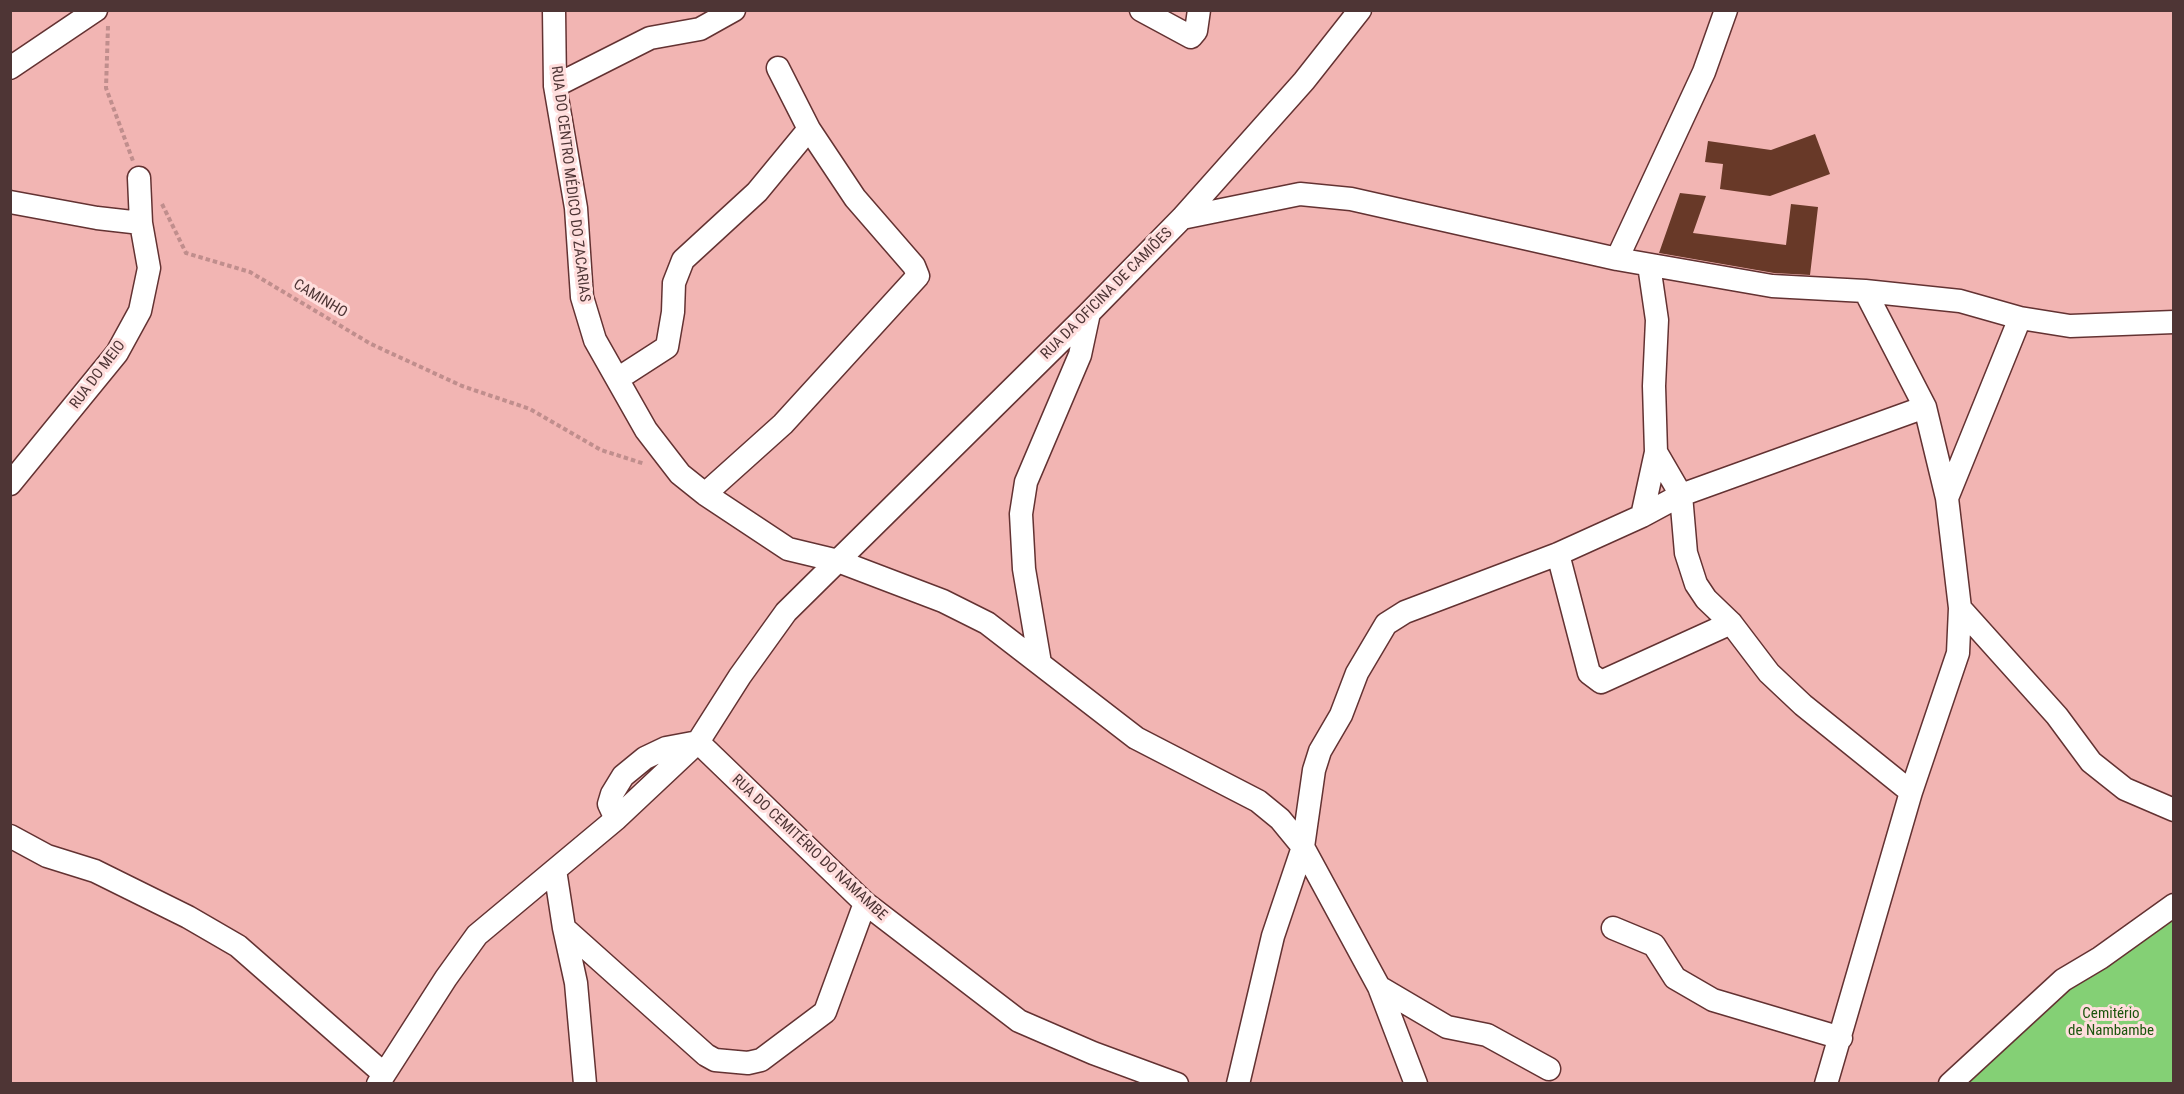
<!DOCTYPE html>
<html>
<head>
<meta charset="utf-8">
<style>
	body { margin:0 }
	#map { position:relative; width:2184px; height:1094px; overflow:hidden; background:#f2b5b3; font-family:"Roboto Condensed",sans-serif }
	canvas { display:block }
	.frame { position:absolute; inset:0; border:12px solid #4e3535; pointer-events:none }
</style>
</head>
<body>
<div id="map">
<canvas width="2184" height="1094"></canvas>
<div class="frame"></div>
</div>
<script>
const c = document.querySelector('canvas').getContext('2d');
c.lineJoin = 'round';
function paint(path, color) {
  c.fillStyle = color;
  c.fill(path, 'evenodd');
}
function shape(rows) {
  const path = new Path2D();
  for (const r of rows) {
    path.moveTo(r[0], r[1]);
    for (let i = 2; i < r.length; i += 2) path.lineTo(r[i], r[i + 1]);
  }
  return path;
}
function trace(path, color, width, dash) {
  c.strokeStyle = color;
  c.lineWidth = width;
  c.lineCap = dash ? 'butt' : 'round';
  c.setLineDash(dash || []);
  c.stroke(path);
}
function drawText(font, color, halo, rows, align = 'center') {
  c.font = font + ' "Roboto Condensed",sans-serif';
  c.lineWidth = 6;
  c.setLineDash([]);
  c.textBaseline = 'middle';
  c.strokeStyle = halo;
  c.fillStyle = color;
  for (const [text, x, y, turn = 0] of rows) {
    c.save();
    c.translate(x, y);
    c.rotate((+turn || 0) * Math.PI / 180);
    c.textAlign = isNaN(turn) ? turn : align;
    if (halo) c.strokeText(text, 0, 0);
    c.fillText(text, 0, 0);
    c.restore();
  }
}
const green = shape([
	[2173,905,2173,1083,1950,1084]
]);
const building = shape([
	[1815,134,1830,174,1770,196,1720,189,1723,164,1705,162,1708,141,1771,150],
	[1680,193,1706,196,1693,233,1786,245,1791,204,1818,207,1810,275,1774,273,1659,253]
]);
const path = shape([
	[108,26,106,88,133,161],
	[162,204,186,253,250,272,371,344,462,386,530,409,601,450,645,464]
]);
const minor = shape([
	[554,10,555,86,576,208,582,297,595,340,646,430,680,474,705,494,788,549,838,561,943,601,987,623,1136,738,1258,801,1280,819,1303,847,1379,987,1416,1084],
	[1141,10,1191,37,1196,31,1199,10],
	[10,68,96,10],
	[555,86,650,38,700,29,734,10],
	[10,202,97,218,141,223],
	[1182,218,1300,194,1351,199,1617,259,1772,286,1865,291,1960,301,2020,318,2070,326,2174,322],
	[1617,259,1704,72,1726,10],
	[619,378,667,347,673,312,674,283,683,260,757,192,809,129,778,68],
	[1656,452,1681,495,1686,553,1696,584,1706,599,1731,623,1769,673,1803,705,1911,792],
	[10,484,117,353,140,311,149,268,141,223,139,178],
	[705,494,783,424,918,276,914,266,855,198,809,129],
	[1947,498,2020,318],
	[1642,516,1656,452,1654,386,1657,320,1649,265],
	[1558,554,1589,673,1601,682,1731,623],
	[1960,608,2057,716,2091,762,2125,789,2174,810],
	[1040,663,1024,569,1021,514,1026,482,1080,355,1089,313],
	[616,819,609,804,612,794,623,776,645,758,666,748,698,742,865,903,1019,1021,1093,1053,1177,1084],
	[10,836,47,856,95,871,188,917,238,946,384,1074],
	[555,870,564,928,576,983,585,1084],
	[564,928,706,1055,715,1060,748,1063,761,1060,825,1012,865,903],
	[1613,928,1654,945,1675,978,1713,1000,1841,1038],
	[1379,987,1447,1027,1487,1035,1549,1069],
	[378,1084,446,978,477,935,616,819,698,742,740,676,786,612,1089,313,1182,218,1304,81,1360,10],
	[1238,1084,1273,936,1303,847,1314,770,1320,751,1341,715,1357,673,1386,624,1405,612,1558,554,1642,516,1681,495,1925,407],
	[1826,1084,1911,792,1958,653,1960,608,1947,498,1925,407,1865,291],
	[1950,1084,2063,980,2100,958,2174,905]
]);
const streetNames = [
	["RUA DO CENTRO MÉDICO DO ZACARIAS",570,184,83],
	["RUA DA OFICINA DE CAMIÕES",1107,294,-45],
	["CAMINHO",320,299,31],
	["RUA DO MEIO",98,375,-53],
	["RUA DO CEMITÉRIO DO NAMAMBE",809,848,43]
];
const parkNames = [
	["Cemitério",2111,1014],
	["de Nambambe",2111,1031]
];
paint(green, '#84d075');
paint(building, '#683928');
trace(minor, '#633232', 25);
trace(path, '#c08e8d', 4, [4.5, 3]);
trace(minor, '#fff', 22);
drawText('15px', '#4e3535', '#ffdedd', streetNames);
drawText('15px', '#1b550d', '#ffdedd', parkNames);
</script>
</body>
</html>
